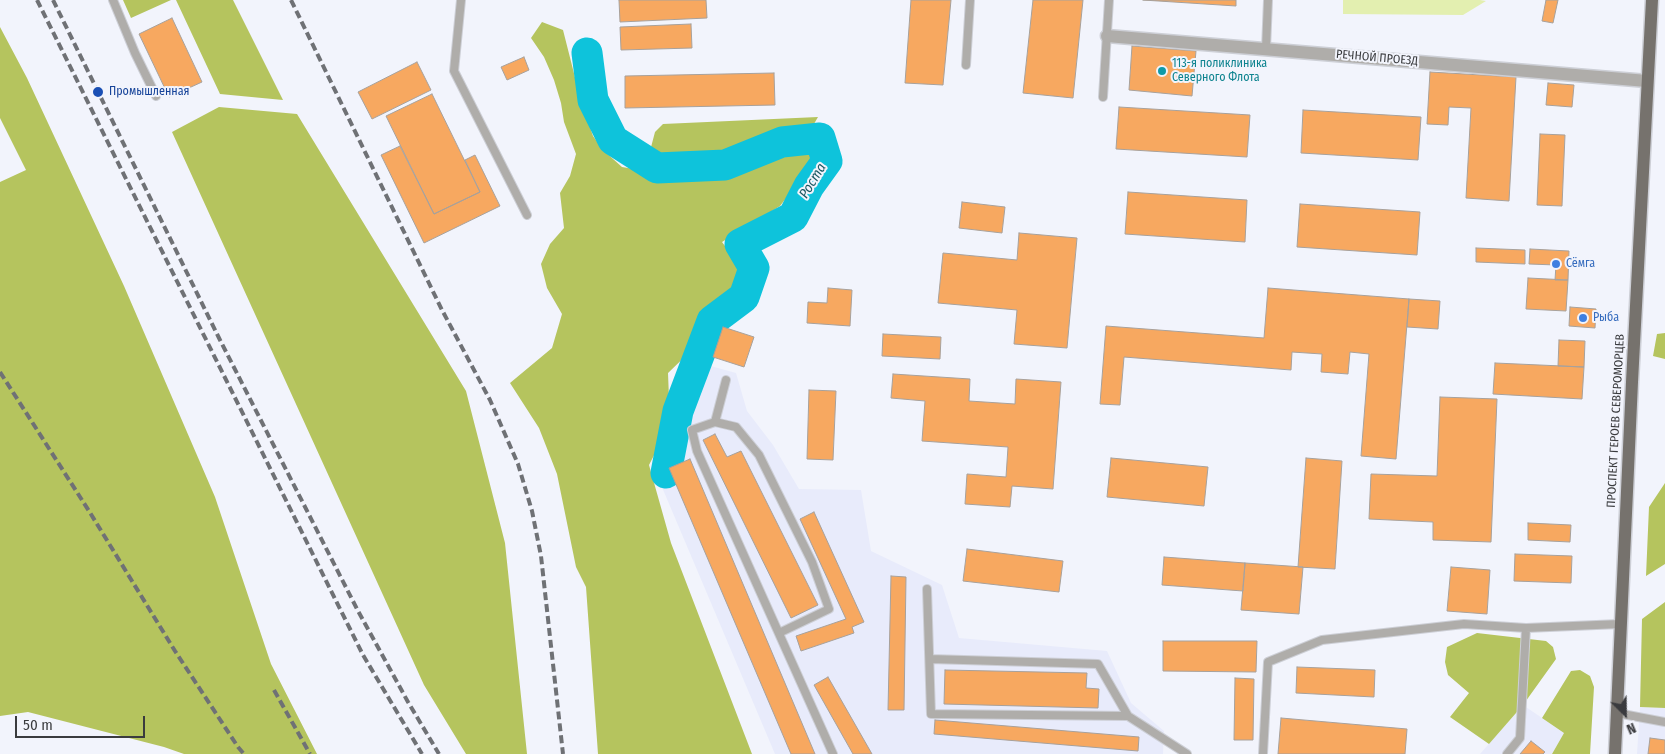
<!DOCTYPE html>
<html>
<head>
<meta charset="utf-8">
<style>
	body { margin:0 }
	#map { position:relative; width:1665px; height:754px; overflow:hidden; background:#f2f4fc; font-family:"Fira Sans Condensed",sans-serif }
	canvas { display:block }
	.north { position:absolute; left:1600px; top:689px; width:50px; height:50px; -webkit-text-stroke:4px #f2f4fc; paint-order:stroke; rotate:157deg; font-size:14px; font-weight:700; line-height:20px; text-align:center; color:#3a3b3e }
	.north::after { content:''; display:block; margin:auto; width:18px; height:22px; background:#3a3b3e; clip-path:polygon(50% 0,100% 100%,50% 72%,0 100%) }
	.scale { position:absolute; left:15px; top:716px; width:130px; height:22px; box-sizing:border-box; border:2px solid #3a3b3e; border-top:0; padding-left:6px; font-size:15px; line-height:18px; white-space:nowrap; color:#3a3b3e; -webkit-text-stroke:4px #f2f4fc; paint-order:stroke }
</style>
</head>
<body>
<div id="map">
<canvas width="1665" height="754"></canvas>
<div class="north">N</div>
<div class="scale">50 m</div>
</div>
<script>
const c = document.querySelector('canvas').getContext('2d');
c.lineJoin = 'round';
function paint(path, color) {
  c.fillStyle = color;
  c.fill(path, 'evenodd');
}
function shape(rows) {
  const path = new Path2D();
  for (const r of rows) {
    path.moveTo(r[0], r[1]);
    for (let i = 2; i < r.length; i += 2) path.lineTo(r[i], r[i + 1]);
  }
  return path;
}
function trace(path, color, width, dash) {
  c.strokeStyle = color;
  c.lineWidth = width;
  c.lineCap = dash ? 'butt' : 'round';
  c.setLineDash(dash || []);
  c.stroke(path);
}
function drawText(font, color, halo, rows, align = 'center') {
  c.font = font + ' "Fira Sans Condensed",sans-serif';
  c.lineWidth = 4;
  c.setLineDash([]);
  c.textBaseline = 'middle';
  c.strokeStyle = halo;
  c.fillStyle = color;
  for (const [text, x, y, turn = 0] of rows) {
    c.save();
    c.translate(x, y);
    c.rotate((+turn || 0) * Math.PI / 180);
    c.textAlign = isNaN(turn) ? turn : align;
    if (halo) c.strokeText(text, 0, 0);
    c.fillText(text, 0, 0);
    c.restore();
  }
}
const built = shape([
	[707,365,736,373,747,411,773,445,799,489,861,490,871,551,942,585,959,638,1107,651,1131,703,1164,731,1163,754,775,754,653,466],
	[1523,705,1564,733,1552,754,1480,754],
	[1640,707,1665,708,1665,754,1637,754]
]);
const green = shape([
	[1343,0,1480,0,1486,1,1463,15,1343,14]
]);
const forest = shape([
	[123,0,171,0,131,18],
	[176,0,233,0,283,100,220,94],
	[542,22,563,30,581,101,593,136,603,150,622,167,634,169,643,164,650,151,655,132,663,124,818,117,796,155,814,151,803,176,780,206,722,242,742,269,729,294,709,309,698,344,668,373,670,424,649,465,671,543,752,754,598,754,586,587,576,567,557,474,539,428,510,383,552,348,562,314,547,288,541,264,550,244,564,228,560,193,570,176,576,154,564,122,561,103,554,80,544,57,531,38],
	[0,27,27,78,124,286,215,497,271,664,317,754,184,754,164,747,28,712,0,716,0,182,26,170,0,118],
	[219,107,297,114,466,391,505,543,527,754,466,754,424,685,172,132],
	[1665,333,1665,359,1653,356,1657,334],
	[1665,483,1665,564,1646,576,1649,507],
	[1665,602,1665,708,1640,707,1642,619],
	[1477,633,1546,641,1553,647,1556,659,1523,705,1489,744,1450,717,1469,693,1448,675,1445,662,1447,647],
	[1580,670,1590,676,1594,687,1590,754,1552,754,1564,733,1542,718,1571,671]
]);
const river = shape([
	[587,53,593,100,613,140,657,168,725,165,782,142,820,138,827,161,809,186,793,217,740,244,754,268,744,297,712,321,678,411,666,473]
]);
const building = shape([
	[619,0,706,0,707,18,620,22,619,0],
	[911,0,951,0,943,85,905,83,911,0],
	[1033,0,1083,0,1073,98,1023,93,1033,0],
	[1143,0,1236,0,1236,6,1143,0],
	[1546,0,1558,0,1553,23,1542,21,1546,0],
	[172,18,202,82,169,97,139,34,172,18],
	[691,24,692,48,621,50,620,27,691,24],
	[1132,46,1196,51,1192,96,1129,90,1132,46],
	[524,57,529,70,507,80,501,67,524,57],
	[417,62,431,90,372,119,358,92,417,62],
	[1430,72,1516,77,1509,201,1466,198,1471,108,1449,107,1448,125,1427,124,1430,72],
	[774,73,775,105,625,108,625,76,774,73],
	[1548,83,1574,85,1572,107,1546,105,1548,83],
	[432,94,480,192,434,214,386,116,432,94],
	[1119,107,1250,115,1247,157,1116,149,1119,107],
	[1303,110,1421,117,1418,160,1301,153,1303,110],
	[1540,134,1565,135,1562,206,1537,205,1540,134],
	[400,146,434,214,480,192,465,160,475,155,500,206,424,243,381,155,400,146],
	[1128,192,1247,200,1245,242,1125,234,1128,192],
	[962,202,1005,207,1002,233,959,228,962,202],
	[1300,204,1420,212,1417,255,1297,247,1300,204],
	[1019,233,1077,238,1067,348,1014,344,1017,310,938,303,943,253,1017,260,1019,233],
	[1476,248,1525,250,1525,264,1476,262,1476,248],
	[1530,249,1569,251,1568,280,1555,280,1556,265,1529,264,1530,249],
	[1528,278,1568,280,1566,311,1526,309,1528,278],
	[828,288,852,290,850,326,807,323,808,302,827,303,828,288],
	[1268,288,1409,299,1396,459,1361,456,1369,354,1350,352,1348,374,1321,372,1322,354,1292,352,1291,370,1124,357,1120,405,1100,404,1106,326,1264,338,1268,288],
	[1409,299,1440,301,1438,329,1407,327,1409,299],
	[1570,307,1596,309,1595,328,1569,326,1570,307],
	[723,327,754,337,744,367,713,357,723,327],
	[883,334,941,337,940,359,882,356,883,334],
	[1559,340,1585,341,1584,367,1558,366,1559,340],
	[1495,363,1584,367,1582,399,1493,394,1495,363],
	[893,374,970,379,969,401,1015,404,1016,379,1061,382,1053,489,1012,486,1010,507,965,504,967,474,1006,477,1008,447,922,441,925,401,891,398,893,374],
	[809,390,836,391,833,460,807,459,809,390],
	[1440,397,1497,399,1491,542,1433,540,1433,522,1369,519,1371,474,1437,476,1440,397],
	[715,434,727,457,741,451,818,605,791,618,703,440,715,434],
	[1111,458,1208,467,1204,506,1107,497,1111,458],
	[1306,458,1342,461,1335,569,1298,567,1306,458],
	[690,459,815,754,791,754,669,468,690,459],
	[814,512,864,622,852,627,854,633,801,651,796,636,846,619,800,519,814,512],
	[1528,523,1571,525,1570,542,1528,540,1528,523],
	[967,549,1063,561,1059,592,963,581,967,549],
	[1515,554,1572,556,1571,583,1514,581,1515,554],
	[1164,557,1245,563,1243,591,1162,585,1164,557],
	[1245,563,1303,567,1299,614,1241,610,1245,563],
	[1451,567,1490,570,1487,614,1447,611,1451,567],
	[891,576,906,577,904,710,888,710,891,576],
	[1163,641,1257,641,1256,672,1163,671,1163,641],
	[1297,667,1375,670,1374,697,1296,693,1297,667],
	[945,670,1087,673,1086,688,1099,689,1098,708,944,704,945,670],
	[828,677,872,754,853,754,814,685,828,677],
	[1235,678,1254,679,1253,740,1234,740,1235,678],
	[1281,718,1407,729,1405,754,1278,754,1281,718],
	[935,720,1139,737,1138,751,934,734,935,720],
	[1650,738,1665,740,1665,754,1648,754,1650,738],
	[1531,741,1545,752,1543,754,1520,754,1531,741]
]);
const lane = shape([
	[113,0,135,53,156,96],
	[461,0,454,71,527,215],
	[1266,49,1268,0],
	[966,65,970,0],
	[1103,97,1109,0],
	[726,380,715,422,692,430,697,451,833,754],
	[715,422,736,427,759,455,812,562,829,609,779,633],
	[927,589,931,714,1128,716,1187,754],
	[930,659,1098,664,1128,716],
	[1617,713,1665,722],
	[1263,754,1268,662,1322,640,1464,624,1526,628],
	[1507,754,1520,738,1526,628,1620,624]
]);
const street = shape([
	[1107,36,1647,81]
]);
const primary = shape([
	[1615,754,1632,382,1652,0]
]);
const rail = shape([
	[37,0,363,655,422,754],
	[53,0,219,338,357,609,408,702,439,754],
	[291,0,442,310,490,400,518,464,532,511,541,556,563,754],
	[0,372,89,511,175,651,238,747,244,754],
	[274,690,310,754]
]);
const markers = [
	[1162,71,5,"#0f9aa8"],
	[98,92,6,"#1a4fb4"],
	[1556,264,5,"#3f7fe0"],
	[1583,318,5,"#3f7fe0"]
];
const streetNames = [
	["РЕЧНОЙ ПРОЕЗД",1377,58,5],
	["ПРОСПЕКТ ГЕРОЕВ СЕВЕРОМОРЦЕВ",1616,421,-87]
];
const cultureNames = [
	["113-я поликлиника",1172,64],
	["Северного Флота",1172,78]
];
const transitNames = [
	["Промышленная",109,92]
];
const shopNames = [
	["Сёмга",1566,264],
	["Рыба",1593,318]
];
const waterNames = [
	["Роста",813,181,-59]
];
paint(built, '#e8ebfb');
paint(green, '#e3efb0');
paint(forest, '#b5c45e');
trace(river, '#0ec3db', 31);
paint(building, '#f7a860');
trace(building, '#a7a19c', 1);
trace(lane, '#cdcfd6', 10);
trace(street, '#cdcfd6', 15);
trace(primary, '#cdcfd6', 15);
trace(lane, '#afadaa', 8);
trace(street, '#afadaa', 12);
trace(primary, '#76726d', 12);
trace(rail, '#6f7175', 4, [8, 4]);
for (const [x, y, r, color] of markers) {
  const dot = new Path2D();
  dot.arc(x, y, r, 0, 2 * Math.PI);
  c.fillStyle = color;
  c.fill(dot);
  trace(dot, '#f2f4fc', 2);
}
drawText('12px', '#3a3b3e', '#f2f4fc', streetNames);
drawText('12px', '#0d838f', '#f2f4fc', cultureNames, 'left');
drawText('12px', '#164399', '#f2f4fc', transitNames, 'left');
drawText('12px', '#366cbe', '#f2f4fc', shopNames, 'left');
drawText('italic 14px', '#1a5862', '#f2f4fc', waterNames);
</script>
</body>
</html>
